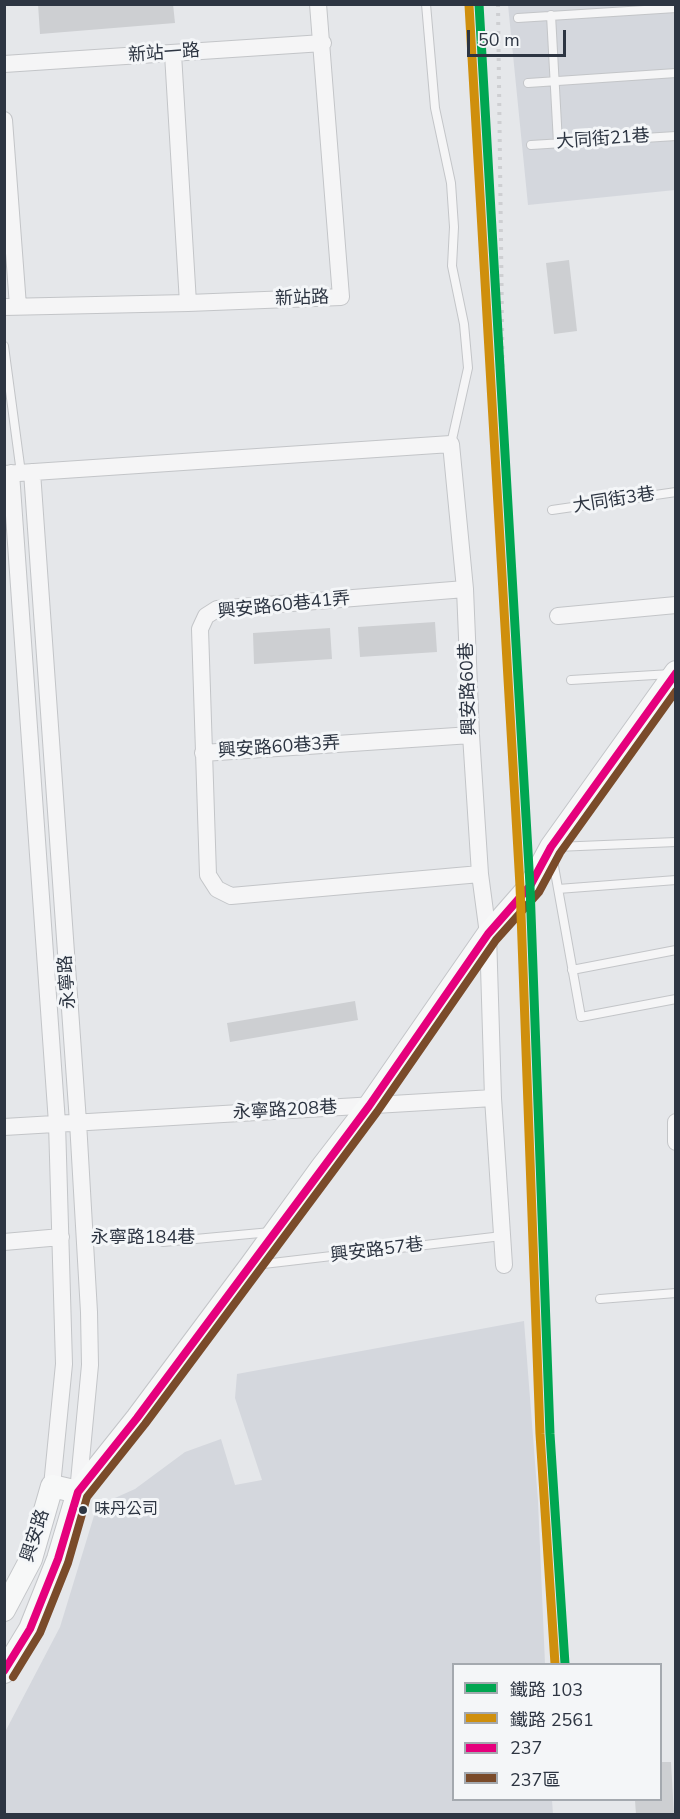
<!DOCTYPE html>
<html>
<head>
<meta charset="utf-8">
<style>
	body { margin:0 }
	#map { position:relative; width:680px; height:1819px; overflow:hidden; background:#e5e7ea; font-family:"Nunito Sans","Noto Sans TC",sans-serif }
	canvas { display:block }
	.frame { position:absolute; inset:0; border:6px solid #2d3542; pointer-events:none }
	.legend { position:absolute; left:452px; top:1663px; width:210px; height:138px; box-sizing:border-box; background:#f4f6f8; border:2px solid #a4a9af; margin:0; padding:8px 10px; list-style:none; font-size:18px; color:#2d3542 }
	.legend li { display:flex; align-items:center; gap:12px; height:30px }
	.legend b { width:30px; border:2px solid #a4a9af }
	.scale { position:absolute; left:467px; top:30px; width:99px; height:27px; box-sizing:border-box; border:3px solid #2d3542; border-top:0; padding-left:8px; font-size:18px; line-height:21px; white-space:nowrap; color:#2d3542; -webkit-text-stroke:4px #f4f6f8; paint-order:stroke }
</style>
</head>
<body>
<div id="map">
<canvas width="680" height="1819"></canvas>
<div class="frame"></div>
<ul class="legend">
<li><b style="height:8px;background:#00a651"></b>鐵路 103</li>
<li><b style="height:8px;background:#cf8f0d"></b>鐵路 2561</li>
<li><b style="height:8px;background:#e5007d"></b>237</li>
<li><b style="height:8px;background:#7a4b2a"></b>237區</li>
</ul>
<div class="scale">50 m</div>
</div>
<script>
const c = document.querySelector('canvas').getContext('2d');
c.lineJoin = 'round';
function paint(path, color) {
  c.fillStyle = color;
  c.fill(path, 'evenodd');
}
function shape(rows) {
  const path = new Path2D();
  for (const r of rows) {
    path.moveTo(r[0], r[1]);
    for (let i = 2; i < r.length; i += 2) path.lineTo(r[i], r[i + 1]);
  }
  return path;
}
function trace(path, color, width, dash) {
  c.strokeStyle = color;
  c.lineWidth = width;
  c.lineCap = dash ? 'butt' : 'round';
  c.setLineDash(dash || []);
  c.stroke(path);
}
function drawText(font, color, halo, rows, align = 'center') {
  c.font = font + ' "Nunito Sans","Noto Sans TC",sans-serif';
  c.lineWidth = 6;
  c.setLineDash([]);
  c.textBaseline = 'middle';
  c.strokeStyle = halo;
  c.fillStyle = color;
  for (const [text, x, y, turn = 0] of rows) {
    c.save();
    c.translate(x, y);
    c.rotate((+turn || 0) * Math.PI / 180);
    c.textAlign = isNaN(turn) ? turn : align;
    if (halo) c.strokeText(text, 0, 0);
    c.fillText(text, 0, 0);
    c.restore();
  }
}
const built = shape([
	[508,5,675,5,675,190,528,205],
	[524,1321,538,1501,545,1664,454,1664,454,1800,552,1800,553,1814,5,1814,5,1732,60,1627,97,1506,135,1489,185,1452,221,1439,235,1485,262,1480,235,1398,237,1374]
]);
const building = shape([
	[38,4,173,4,175,23,40,34],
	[569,260,577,331,554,334,546,263],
	[435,622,437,652,360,657,358,627],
	[330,628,332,659,254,664,253,633],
	[355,1001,358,1020,230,1042,227,1023],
	[660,1762,671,1762,674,1815,636,1815,635,1800,660,1800]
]);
const lane = shape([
	[426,4,435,108,451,183,454,227,452,266,464,324,468,368,451,444],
	[551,15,558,143],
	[518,18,676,8],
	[528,83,676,73],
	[531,145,676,136],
	[4,346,21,473],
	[552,510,676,492],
	[571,680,671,674],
	[556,847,676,842],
	[552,855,581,1017,676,999],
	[558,889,676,880],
	[572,970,676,950],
	[84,1238,161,1237,163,1242,271,1232],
	[255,1265,502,1236],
	[600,1299,676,1293]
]);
const street = shape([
	[173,54,188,303],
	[4,64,323,43],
	[4,120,18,306],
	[4,307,188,303,341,297,318,4],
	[32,472,78,1122,89,1312,90,1365,78,1492],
	[11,473,57,1123,64,1364,52,1486],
	[4,474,451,444,465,589,471,735,480,874,488,934,493,1098,504,1265],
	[465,589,217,609,206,616,200,629,208,875,217,889,231,896,480,874],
	[558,616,676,605],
	[203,753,471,735],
	[676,1122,676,1142],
	[4,1127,493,1098],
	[4,1242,61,1237]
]);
const secondary = shape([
	[4,1610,31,1559,52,1486,78,1492],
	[4,1672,30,1629,58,1559,78,1492,137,1418,251,1265,322,1167,369,1106,488,934,530,886,551,847,676,672]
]);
const rail = shape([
	[498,4,503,400]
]);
const bus1 = shape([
	[4,1671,30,1629,58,1559,78,1492,137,1418,369,1106,488,934,530,886,551,847,676,673]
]);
const bus2 = shape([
	[13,1677,40,1633,68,1563,87,1497,145,1424,377,1112,496,940,539,892,560,853,676,691]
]);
const rail1 = shape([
	[479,4,530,886,550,1434,565,1664]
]);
const rail2 = shape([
	[469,5,520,886,540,1434,555,1664]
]);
const markers = [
	[83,1510,5,"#2d3542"]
];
const busNames = [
	["味丹公司",94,1510]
];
const streetNames = [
	["新站一路",164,54,-4],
	["大同街21巷",603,140,-4],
	["新站路",302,299,-2],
	["大同街3巷",614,501,-9],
	["興安路60巷41弄",284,606,-6],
	["興安路60巷",469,689,-92],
	["興安路60巷3弄",279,748,-4],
	["永寧路",68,982,-94],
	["永寧路208巷",285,1111,-3],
	["永寧路184巷",143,1239],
	["興安路57巷",377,1251,-7],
	["興安路",36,1536,-72]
];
paint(built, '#d4d7dd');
paint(building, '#cdcfd2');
trace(lane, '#c3c5c8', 10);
trace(street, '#c3c5c8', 18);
trace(secondary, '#c3c5c8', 24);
trace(lane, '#f5f5f6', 8);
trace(street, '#f5f5f6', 16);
trace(secondary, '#f7f8f8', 22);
trace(rail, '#cecfd2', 4, [3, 6]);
trace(bus1, '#e5007d', 8);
trace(bus2, '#7a4b2a', 8);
trace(rail1, '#00a651', 9);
trace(rail2, '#cf8f0d', 9);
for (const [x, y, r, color] of markers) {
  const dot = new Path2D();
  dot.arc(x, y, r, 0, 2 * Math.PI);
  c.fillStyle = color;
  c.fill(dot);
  trace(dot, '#f4f6f8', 2);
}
drawText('16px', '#2d3542', '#f4f6f8', busNames, 'left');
drawText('18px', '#2d3542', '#f4f6f8', streetNames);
</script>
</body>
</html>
